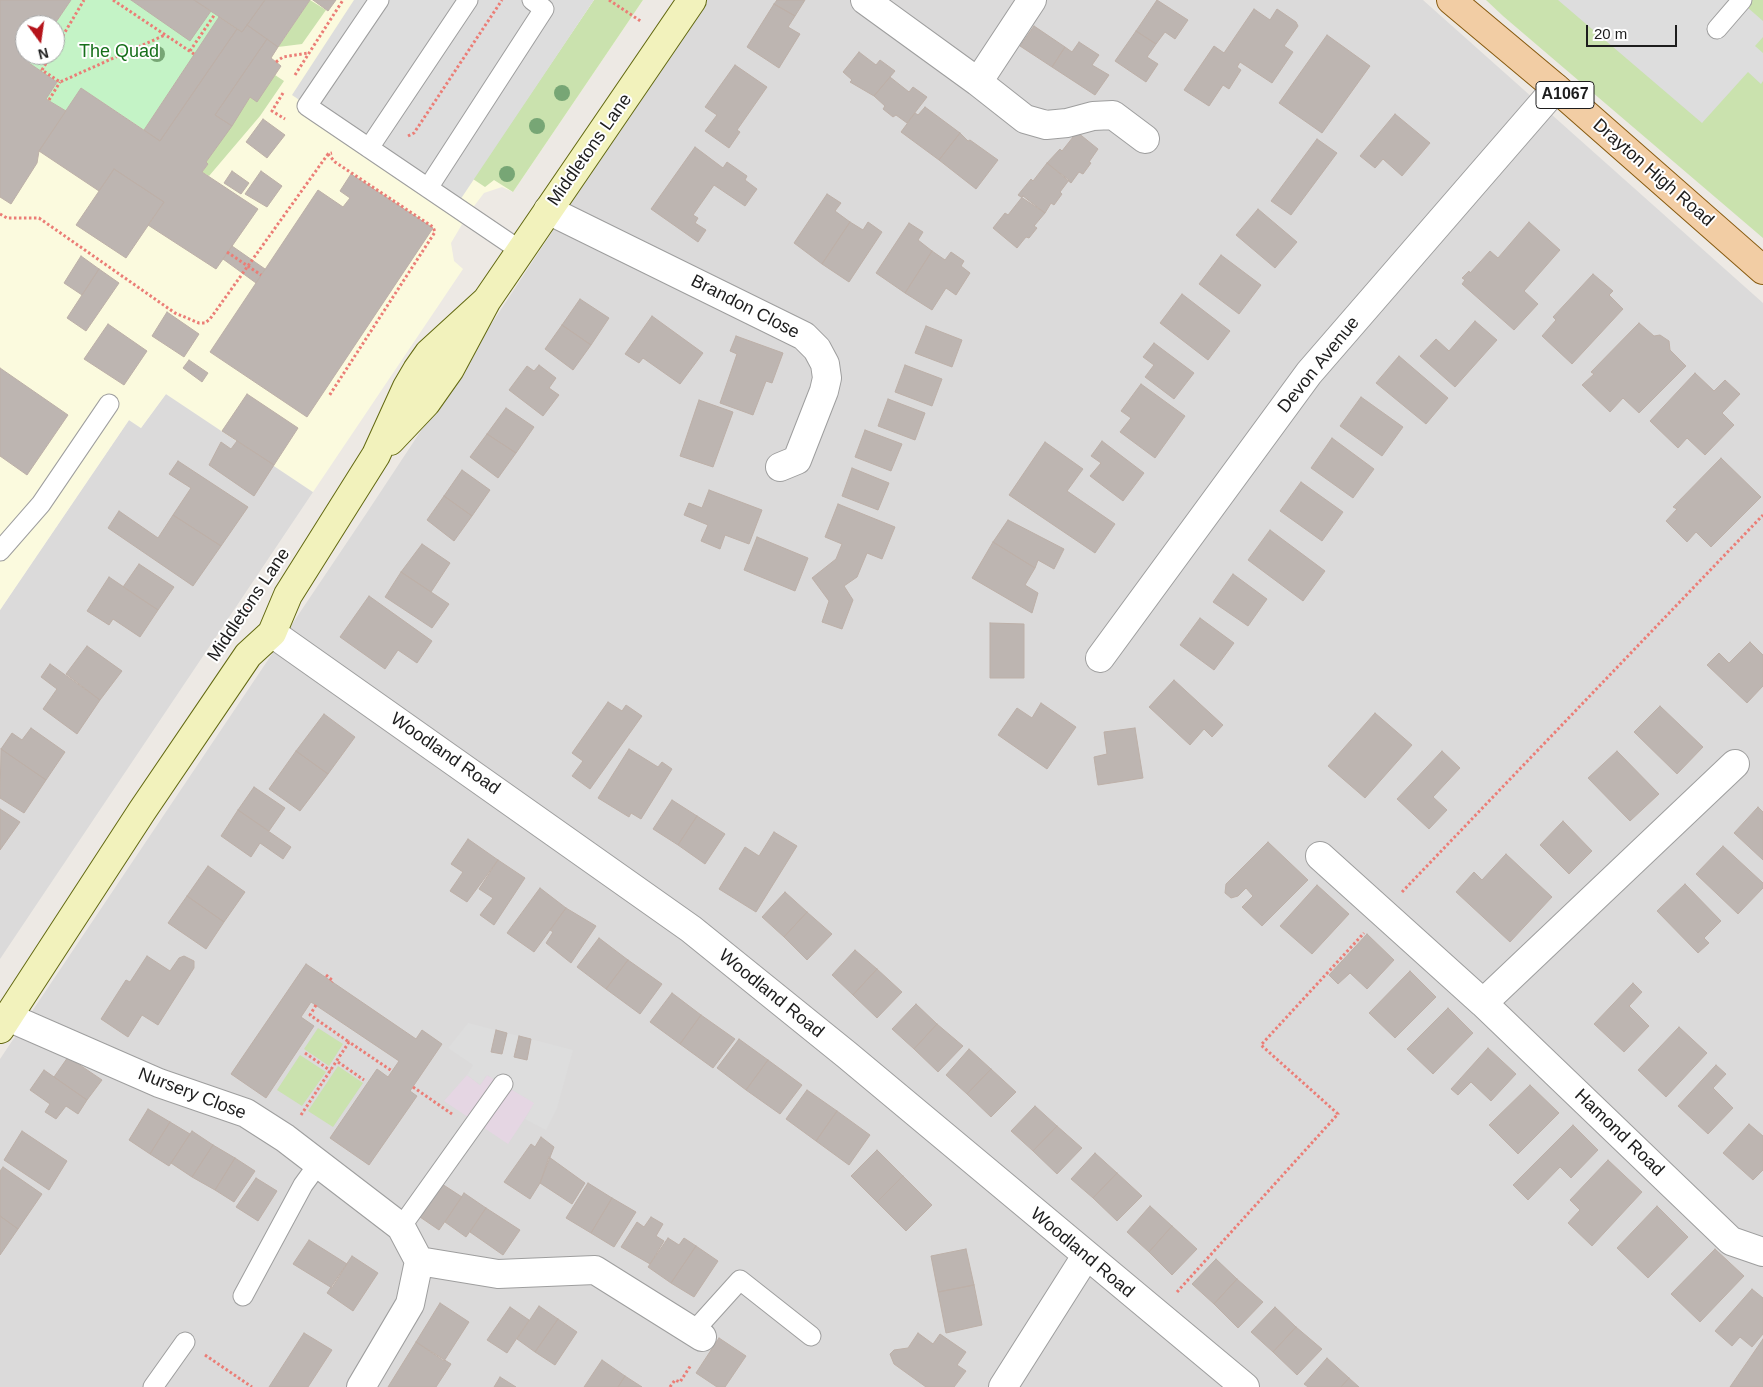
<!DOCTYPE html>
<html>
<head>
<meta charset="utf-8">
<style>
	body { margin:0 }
	#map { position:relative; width:1763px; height:1387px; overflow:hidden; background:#ede9e4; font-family:Helvetica,sans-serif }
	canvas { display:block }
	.north { position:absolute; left:15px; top:15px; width:50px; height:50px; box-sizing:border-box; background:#fff; border:1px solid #a5a5a5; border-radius:50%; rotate:166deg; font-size:14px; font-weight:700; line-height:20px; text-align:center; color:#1d1d1d }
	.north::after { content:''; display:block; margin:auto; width:18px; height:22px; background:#b5141b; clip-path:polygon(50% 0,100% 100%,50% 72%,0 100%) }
	.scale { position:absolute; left:1586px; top:25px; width:91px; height:22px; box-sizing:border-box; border:2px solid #1d1d1d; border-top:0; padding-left:6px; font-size:15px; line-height:18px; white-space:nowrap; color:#1d1d1d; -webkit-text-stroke:4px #fff; paint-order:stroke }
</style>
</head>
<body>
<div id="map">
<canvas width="1763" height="1387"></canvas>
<div class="north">N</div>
<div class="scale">20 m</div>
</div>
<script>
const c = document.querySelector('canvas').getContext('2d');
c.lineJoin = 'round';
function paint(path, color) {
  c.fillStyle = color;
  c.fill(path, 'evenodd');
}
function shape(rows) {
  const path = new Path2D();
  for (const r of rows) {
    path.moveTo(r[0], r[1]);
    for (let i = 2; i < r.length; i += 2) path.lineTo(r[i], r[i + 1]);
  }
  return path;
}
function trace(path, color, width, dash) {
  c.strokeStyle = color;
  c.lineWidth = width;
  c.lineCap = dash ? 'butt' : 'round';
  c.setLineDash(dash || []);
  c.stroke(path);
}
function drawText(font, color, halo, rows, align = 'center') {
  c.font = font + ' Helvetica,sans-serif';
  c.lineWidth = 4;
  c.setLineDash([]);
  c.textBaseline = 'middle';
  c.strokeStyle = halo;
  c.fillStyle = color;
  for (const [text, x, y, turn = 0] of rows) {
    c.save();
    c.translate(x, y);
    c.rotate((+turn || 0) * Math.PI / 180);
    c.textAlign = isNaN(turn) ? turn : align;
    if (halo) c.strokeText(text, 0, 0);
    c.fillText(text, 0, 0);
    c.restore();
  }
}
const residential = shape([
	[705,0,1423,0,1763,303,1763,1387,0,1387,0,1059,366,514],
	[166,394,313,492,0,959,0,610,129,420,141,428]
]);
const industrial = shape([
	[467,1075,480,1085,487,1075,535,1103,508,1144,444,1101]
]);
const education = shape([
	[0,0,643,0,513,192,502,187,484,193,468,214,451,243,454,261,463,269,313,492,166,394,141,428,129,420,0,610],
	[25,25,55,25,55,55,25,55]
]);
const grass = shape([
	[310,0,326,10,302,44,278,47],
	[594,0,643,0,513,192,494,180,485,187,473,179],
	[1486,0,1763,0,1763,238,1503,16],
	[275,75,284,81,260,116,209,176,202,172,208,164,206,162,250,97,257,101],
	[318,1028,343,1044,329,1066,304,1049],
	[300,1055,326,1072,302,1106,277,1090],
	[338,1066,363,1083,333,1127,308,1111]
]);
const park = shape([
	[71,0,131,0,190,40,211,11,219,17,144,130,81,88,66,111,46,99,57,82,29,63,34,55,55,55,54,25]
]);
const parking = shape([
	[354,0,594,0,456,206,292,95],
	[1558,0,1739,0,1763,21,1763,37,1755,46,1763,53,1763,81,1761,84,1748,72,1702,123],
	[468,1023,573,1050,557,1108,546,1130,525,1119,534,1103,487,1075,480,1085,467,1075,473,1065,448,1048]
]);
const building = shape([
	[0,0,71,0,54,25,25,25,25,55,34,55,29,63,57,82,46,99,66,111,39,151,37,163,11,204,0,197,0,0],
	[131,0,194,0,211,11,190,41,131,0],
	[194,0,265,0,242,32,194,0],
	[265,0,310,0,278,47,247,25,265,0],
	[313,0,336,0,328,11,313,0],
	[777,0,805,0,795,16,774,4,777,0],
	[1157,0,1188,20,1175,39,1165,32,1156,44,1136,31,1157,0],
	[774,4,795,16,788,27,800,34,779,68,747,47,774,4],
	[1254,9,1270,20,1277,9,1296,22,1298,26,1284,46,1293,52,1272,83,1240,62,1237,67,1241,70,1229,89,1223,85,1209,106,1184,90,1214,46,1224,53,1254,9],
	[219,17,237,29,160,141,144,130,219,17],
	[247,25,267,39,215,115,232,126,206,162,208,164,202,172,258,209,216,269,148,225,164,202,114,169,99,191,39,151,81,88,160,141,237,29,242,32,247,25],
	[1034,26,1065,47,1052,67,1020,46,1034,26],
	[1136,31,1156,44,1147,57,1158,64,1146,82,1115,61,1136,31],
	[1327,35,1370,66,1322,133,1279,103,1327,35],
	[267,39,278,47,271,58,281,66,257,102,250,97,232,126,215,115,267,39],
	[1079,42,1099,55,1092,65,1109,75,1095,95,1052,67,1065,47,1072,52,1079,42],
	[859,52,876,65,880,60,895,71,874,96,850,82,852,80,843,72,859,52],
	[735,65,767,87,737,130,740,132,729,148,705,131,717,115,705,107,735,65],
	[890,77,909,92,913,87,927,97,907,123,896,115,893,117,883,109,885,106,874,96,890,77],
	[925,107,960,133,939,160,901,132,915,113,918,115,925,107],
	[1395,114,1430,143,1402,176,1383,159,1375,168,1360,156,1395,114],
	[263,119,285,135,267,158,246,142,263,119],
	[1077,132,1098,149,1089,162,1091,163,1083,174,1079,172,1071,183,1047,163,1060,149,1062,151,1077,132],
	[960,133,968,141,970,140,998,160,976,189,939,160,960,133],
	[1317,139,1337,153,1291,215,1271,201,1317,139],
	[695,147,723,168,727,162,747,176,745,180,757,189,745,206,714,185,693,215,698,218,695,223,706,230,698,242,651,209,695,147],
	[1047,163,1069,180,1060,192,1062,194,1054,205,1051,203,1045,213,1018,195,1031,179,1033,181,1047,163],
	[114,169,164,202,126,258,76,225,114,169],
	[232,171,249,183,241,194,224,183,232,171],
	[261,171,282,186,267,207,245,194,261,171],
	[351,174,433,228,307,417,210,352,318,190,343,207,350,198,340,191,351,174],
	[827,194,841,203,835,211,850,222,822,264,794,243,827,194],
	[1023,196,1045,213,1034,226,1037,228,1029,238,1026,237,1017,248,993,228,1005,213,1008,215,1023,196],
	[1258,209,1297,242,1275,268,1236,235,1258,209],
	[850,222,863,230,868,222,882,232,849,282,822,264,850,222],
	[1529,222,1560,250,1524,291,1538,304,1514,330,1462,284,1465,280,1462,278,1469,271,1470,273,1490,251,1498,258,1529,222],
	[909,223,923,232,918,240,932,251,905,293,876,273,909,223],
	[232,246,265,269,256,283,223,259,232,246],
	[932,251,945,260,951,252,964,261,961,266,970,273,956,295,946,288,932,310,905,293,932,251],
	[1221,255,1261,285,1239,314,1199,284,1221,255],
	[81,256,99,269,82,295,64,283,81,256],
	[99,269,119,283,86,331,67,318,99,269],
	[1593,274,1613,291,1609,295,1623,309,1572,364,1542,336,1556,320,1553,317,1593,274],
	[1182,294,1230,331,1208,360,1160,323,1182,294],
	[580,299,609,318,591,345,562,325,580,299],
	[167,312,199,334,184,357,152,336,167,312],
	[652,316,703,353,680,384,643,358,639,363,625,354,652,316],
	[1475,321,1497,340,1455,387,1420,356,1436,339,1449,351,1475,321],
	[1639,323,1654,336,1660,335,1669,341,1670,350,1686,366,1639,413,1623,398,1610,412,1582,385,1594,374,1591,372,1639,323],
	[108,324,147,351,124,385,84,359,108,324],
	[562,325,591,345,573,370,545,349,562,325],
	[926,326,962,340,952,367,915,353,926,326],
	[736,336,783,353,772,383,766,381,753,415,720,403,737,354,730,351,736,336],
	[1154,343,1194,373,1174,399,1145,377,1154,365,1143,357,1154,343],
	[1399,356,1448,398,1426,424,1376,383,1399,356],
	[189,360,208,373,202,382,183,368,189,360],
	[539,365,556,378,549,388,559,395,543,416,509,390,527,366,534,371,539,365],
	[905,365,942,379,932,406,895,392,905,365],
	[0,368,68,415,27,475,0,456,0,368],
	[1695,373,1714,391,1725,380,1740,394,1722,413,1734,425,1705,455,1687,438,1678,448,1650,421,1695,373],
	[1141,384,1185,416,1155,458,1120,432,1131,418,1121,411,1141,384],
	[247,394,298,428,274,465,222,431,247,394],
	[1361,397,1403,427,1382,456,1340,426,1361,397],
	[888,399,925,413,915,440,878,426,888,399],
	[699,400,733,412,713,467,680,456,699,400],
	[506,408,534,427,516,453,487,434,506,408],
	[865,430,902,444,891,471,855,457,865,430],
	[487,434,516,453,498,478,470,457,487,434],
	[1332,438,1374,469,1353,498,1311,468,1332,438],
	[237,441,274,465,254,496,209,465,221,442,231,449,237,441],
	[1102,441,1144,473,1123,501,1090,476,1101,463,1091,456,1102,441],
	[1045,442,1083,469,1067,491,1115,524,1095,553,1009,495,1045,442],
	[1721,458,1761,497,1711,547,1696,532,1687,542,1666,521,1677,509,1673,507,1721,458],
	[178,461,248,507,221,546,173,515,191,488,169,474,178,461],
	[852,468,889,483,878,510,842,496,852,468],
	[462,470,490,490,472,516,444,496,462,470],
	[1301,482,1343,512,1322,541,1280,511,1301,482],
	[709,490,762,510,749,544,725,535,720,549,701,541,708,525,684,515,689,503,702,508,709,490],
	[444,496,472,516,454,541,427,520,444,496],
	[838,504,895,527,882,559,867,553,857,577,844,586,853,600,842,629,822,622,829,601,812,578,836,559,842,544,825,537,838,504],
	[119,511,158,538,173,515,221,546,193,586,108,528,119,511],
	[1008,520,1064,549,1054,569,1038,560,1035,568,993,542,1008,520],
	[1270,530,1325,571,1303,601,1248,560,1270,530],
	[757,537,808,558,795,591,744,570,757,537],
	[993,542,1035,568,1025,585,1038,593,1032,613,972,578,993,542],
	[422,544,450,563,431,592,401,572,422,544],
	[139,564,174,587,158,610,123,587,139,564],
	[401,572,449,604,432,628,385,597,401,572],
	[1233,574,1267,599,1248,626,1213,602,1233,574],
	[109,577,158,610,140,637,113,619,109,625,87,611,109,577],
	[369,596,432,641,417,663,398,650,385,669,340,637,369,596],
	[1200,618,1234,643,1214,670,1180,645,1200,618],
	[990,623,1024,624,1024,678,990,678,990,623],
	[1750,642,1763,655,1763,686,1747,703,1707,665,1719,653,1729,663,1750,642],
	[87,646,122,671,100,700,66,674,87,646],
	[50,664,100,700,77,734,43,709,57,689,41,677,50,664],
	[1174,680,1223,725,1212,737,1204,729,1190,745,1149,707,1174,680],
	[608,702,622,711,626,705,642,716,590,789,572,776,583,761,572,753,608,702],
	[1041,703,1076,727,1047,769,998,735,1017,708,1032,718,1041,703],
	[1660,706,1703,747,1677,774,1634,732,1660,706],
	[1375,713,1412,745,1365,798,1328,766,1375,713],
	[324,714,355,737,328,774,296,751,324,714],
	[31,728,65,752,46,780,1,749,12,733,22,740,31,728],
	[1135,728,1143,778,1098,785,1094,757,1107,754,1104,732,1135,728],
	[1,749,46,780,24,813,0,798,1,749],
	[629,749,658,767,662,762,672,769,641,819,631,813,629,817,598,798,629,749],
	[296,751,328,774,300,811,269,789,296,751],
	[1442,751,1460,768,1433,797,1447,810,1429,829,1397,799,1442,751],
	[1617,751,1659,794,1630,821,1588,778,1617,751],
	[254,787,285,808,269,831,238,810,254,787],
	[672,800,697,816,678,845,653,829,672,800],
	[1758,807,1763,812,1763,860,1734,833,1758,807],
	[0,809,20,822,0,850,0,809],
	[238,810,291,847,283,859,260,843,251,857,221,836,238,810],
	[697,816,725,834,705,864,678,845,697,816],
	[1563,821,1592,851,1569,874,1540,845,1563,821],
	[774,832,797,846,756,912,719,889,745,847,759,856,774,832],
	[468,839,498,860,467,902,450,891,463,872,451,864,468,839],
	[1268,842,1308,880,1262,926,1242,907,1253,896,1246,888,1238,896,1231,898,1225,893,1226,884,1268,842],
	[1723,846,1763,883,1763,888,1738,914,1696,874,1723,846],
	[1506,854,1552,897,1510,942,1456,892,1474,872,1482,880,1506,854],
	[498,860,525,878,494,925,480,915,493,898,479,889,498,860],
	[208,866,245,892,224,922,187,896,208,866],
	[1685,884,1721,921,1704,938,1709,943,1698,953,1657,911,1685,884],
	[1317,885,1349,914,1312,954,1280,926,1317,885],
	[540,888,566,908,534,952,507,933,540,888],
	[785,892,807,912,784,937,762,917,785,892],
	[187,896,224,922,206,949,168,923,187,896],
	[566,908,596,926,571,963,546,943,553,932,550,930,566,908],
	[807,912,832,934,807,960,784,937,807,912],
	[1367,934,1394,960,1367,989,1350,973,1338,984,1329,975,1367,934],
	[599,938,628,960,606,989,577,967,599,938],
	[855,950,877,969,853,995,832,975,855,950],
	[147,956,170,971,179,958,184,956,194,961,194,968,158,1025,142,1015,128,1037,101,1019,126,980,130,982,147,956],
	[628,960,662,984,640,1014,606,989,628,960],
	[306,964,416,1039,422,1030,442,1044,410,1091,417,1096,369,1165,330,1138,377,1069,388,1077,399,1061,311,1002,301,1017,314,1026,266,1098,231,1074,306,964],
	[877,969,902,992,877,1018,853,995,877,969],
	[1410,971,1436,997,1395,1038,1369,1013,1410,971],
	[1633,983,1642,992,1629,1006,1649,1026,1624,1052,1594,1024,1633,983],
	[672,993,701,1015,680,1044,650,1022,672,993],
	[916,1004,937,1024,914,1049,892,1029,916,1004],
	[1448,1008,1473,1033,1433,1074,1407,1049,1448,1008],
	[701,1015,735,1039,713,1068,680,1044,701,1015],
	[937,1024,963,1046,938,1072,914,1049,937,1024],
	[1679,1027,1707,1053,1666,1097,1638,1070,1679,1027],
	[496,1030,507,1033,502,1054,491,1052,496,1030],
	[519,1036,531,1039,527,1060,514,1057,519,1036],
	[739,1039,768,1060,746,1090,717,1068,739,1039],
	[1488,1048,1516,1074,1491,1101,1471,1082,1458,1095,1451,1089,1488,1048],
	[969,1049,991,1069,967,1094,946,1075,969,1049],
	[68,1057,102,1080,87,1100,54,1077,68,1057],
	[768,1060,802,1085,780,1114,746,1090,768,1060],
	[1716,1065,1726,1074,1713,1088,1733,1108,1708,1134,1678,1106,1716,1065],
	[991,1069,1016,1092,991,1117,967,1094,991,1069],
	[44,1070,87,1100,78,1114,66,1106,56,1119,45,1112,50,1104,30,1090,44,1070],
	[1530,1085,1559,1113,1518,1154,1489,1125,1530,1085],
	[807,1090,837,1111,816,1141,786,1119,807,1090],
	[1035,1106,1057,1126,1033,1151,1011,1131,1035,1106],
	[148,1109,170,1122,150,1154,129,1140,148,1109],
	[837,1111,870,1135,849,1165,816,1141,837,1111],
	[170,1122,190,1134,169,1166,150,1154,170,1122],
	[1749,1124,1763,1136,1763,1170,1753,1180,1723,1153,1749,1124],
	[1573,1125,1598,1150,1571,1178,1560,1167,1528,1200,1513,1185,1573,1125],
	[1057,1126,1082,1148,1057,1174,1033,1151,1057,1126],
	[22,1131,67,1161,49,1190,4,1160,22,1131],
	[192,1131,213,1145,192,1177,171,1163,192,1131],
	[541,1137,554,1147,540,1183,530,1199,504,1182,531,1144,535,1147,541,1137],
	[213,1145,235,1158,215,1190,192,1177,213,1145],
	[877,1150,903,1176,877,1202,851,1176,877,1150],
	[1095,1153,1117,1173,1093,1198,1071,1179,1095,1153],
	[549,1157,585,1183,572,1204,540,1183,549,1157],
	[235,1158,255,1171,234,1202,215,1190,235,1158],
	[1608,1160,1642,1192,1592,1246,1568,1223,1580,1210,1570,1200,1608,1160],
	[3,1167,42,1194,18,1229,0,1216,0,1171,3,1167],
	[1117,1173,1142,1196,1117,1221,1093,1198,1117,1173],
	[903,1176,932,1205,906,1231,877,1202,903,1176],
	[256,1178,277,1191,258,1221,236,1207,256,1178],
	[588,1183,612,1198,591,1233,566,1218,588,1183],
	[442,1184,462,1197,439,1230,420,1217,442,1184],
	[464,1193,486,1208,466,1237,445,1222,464,1193],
	[612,1198,636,1212,614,1247,591,1233,612,1198],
	[1150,1206,1172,1226,1149,1252,1127,1232,1150,1206],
	[1657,1206,1688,1237,1648,1278,1617,1248,1657,1206],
	[486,1208,520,1230,503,1255,470,1232,486,1208],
	[0,1216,18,1229,0,1255,0,1216],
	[651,1217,663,1224,656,1236,664,1241,650,1264,621,1247,637,1222,644,1227,651,1217],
	[1172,1226,1197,1249,1172,1275,1149,1252,1172,1226],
	[668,1238,679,1245,684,1238,696,1246,671,1283,648,1267,668,1238],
	[309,1240,347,1264,332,1288,293,1264,309,1240],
	[696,1246,718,1261,694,1297,671,1283,696,1246],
	[966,1249,974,1285,938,1292,931,1256,966,1249],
	[1715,1249,1744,1276,1700,1322,1671,1294,1715,1249],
	[352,1256,378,1273,353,1311,327,1293,352,1256],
	[1216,1259,1237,1279,1214,1304,1192,1284,1216,1259],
	[1237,1279,1263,1302,1238,1328,1214,1304,1237,1279],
	[974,1285,982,1325,946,1333,938,1292,974,1285],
	[1752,1289,1763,1298,1763,1334,1752,1347,1740,1337,1732,1346,1715,1331,1752,1289],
	[440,1303,469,1322,444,1361,416,1342,440,1303],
	[539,1306,558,1319,535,1352,517,1339,539,1306],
	[510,1307,529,1320,507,1353,487,1340,510,1307],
	[1275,1307,1296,1327,1273,1352,1251,1332,1275,1307],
	[558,1319,577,1332,555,1365,535,1352,558,1319],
	[1296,1327,1322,1349,1297,1375,1273,1352,1296,1327],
	[304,1333,332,1350,308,1387,269,1387,304,1333],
	[918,1333,933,1344,940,1334,966,1352,957,1365,966,1371,954,1387,926,1387,894,1364,890,1354,894,1350,908,1348,918,1333],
	[719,1338,746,1356,725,1387,717,1387,696,1373,719,1338],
	[1763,1339,1763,1387,1730,1387,1763,1339],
	[416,1342,451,1364,436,1387,388,1387,416,1342],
	[1327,1358,1349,1378,1341,1387,1308,1387,1304,1384,1327,1358],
	[602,1360,625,1376,618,1387,584,1387,602,1360],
	[625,1376,642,1387,618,1387,625,1376],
	[500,1377,516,1387,494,1387,500,1377],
	[1349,1378,1359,1387,1341,1387,1349,1378]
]);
const path = shape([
	[113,0,194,54],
	[609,0,642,22],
	[55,49,84,0],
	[190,51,215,14],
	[51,55,42,70,60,82,165,35],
	[276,62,283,57,308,53],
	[295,75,343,0],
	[283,93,272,111,285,119],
	[49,100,60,82],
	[408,136,414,133,502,0],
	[328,154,335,162,433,227,435,232,329,396],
	[0,214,7,218,39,218,175,313,199,323,205,323,210,319,328,154,332,153],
	[227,252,261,275],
	[238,622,250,604],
	[1402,892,1763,515],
	[326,975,333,981,332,982],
	[316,1005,310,1015,349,1042],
	[305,1053,331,1071],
	[338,1062,364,1080],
	[413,1087,452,1114],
	[301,1115,349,1042,392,1071],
	[1177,1292,1338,1114,1261,1045,1364,933],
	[205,1355,252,1387],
	[670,1387,675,1380,680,1382,691,1365]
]);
const lane = shape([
	[379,0,307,106,521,251],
	[1717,29,1742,0],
	[369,148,468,0],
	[428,188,544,9,532,0],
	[0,551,41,504,109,404],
	[401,1227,503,1084],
	[243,1296,303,1185,319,1163],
	[694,1331,740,1280,811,1336],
	[153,1387,185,1342]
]);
const street = shape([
	[865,0,978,82,1032,0],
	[978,82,1025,119,1046,125,1067,123,1093,116,1113,115,1145,139],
	[548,210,804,336,817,349,825,364,827,378,824,391,797,460,780,467],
	[272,633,691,929,847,1055,1245,1387],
	[1100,658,1309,373,1556,88],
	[1320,856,1483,1003,1731,1241,1763,1252],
	[1483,1003,1735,764],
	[8,1017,159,1083,246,1113,285,1138,401,1227,419,1261,410,1304,361,1387],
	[419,1261,498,1274,595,1270,702,1337],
	[1003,1387,1086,1256]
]);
const secondary = shape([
	[390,441,426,403,450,369,487,300,692,0],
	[0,1029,142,811,248,655,272,633,288,595,376,455,407,387,417,370,429,353,487,300]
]);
const primary = shape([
	[1451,0,1556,88,1763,270]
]);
const trees = [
	[157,54],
	[562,93],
	[537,126],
	[507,174]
];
const shields = [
	[1565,95,58]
];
const shieldNames = [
	["A1067",1565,95]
];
const parkNames = [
	["The Quad",119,52]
];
const streetNames = [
	["Middletons Lane",590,150,-55],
	["Drayton High Road",1653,173,41],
	["Brandon Close",745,307,27],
	["Devon Avenue",1319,365,-51],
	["Middletons Lane",249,605,-56],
	["Woodland Road",445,754,35],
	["Woodland Road",771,994,39],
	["Nursery Close",192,1094,21],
	["Hamond Road",1619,1133,44],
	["Woodland Road",1082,1253,40]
];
paint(residential, '#dbdada');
paint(industrial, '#e5d6e3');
paint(education, '#fbfade');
paint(grass, '#cae2ae');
paint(park, '#c4f3c6');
paint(parking, '#ddd');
paint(building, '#bdb5b1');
trace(building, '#bdb0a8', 1);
trace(lane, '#9e9e9e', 21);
trace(street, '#9e9e9e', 30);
trace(secondary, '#626810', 30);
trace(primary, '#875a0f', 30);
trace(path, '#eb7d76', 3, [2.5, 2.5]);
trace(lane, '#fff', 19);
trace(street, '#fff', 28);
trace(secondary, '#f2f2bc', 28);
trace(primary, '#f2cda4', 28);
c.fillStyle = '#77a675';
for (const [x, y] of trees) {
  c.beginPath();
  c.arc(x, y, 8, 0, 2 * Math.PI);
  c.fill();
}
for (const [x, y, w] of shields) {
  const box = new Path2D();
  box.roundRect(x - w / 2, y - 13.5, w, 27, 4);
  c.fillStyle = '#fff';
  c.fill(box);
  trace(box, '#1d1d1d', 1);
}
drawText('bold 16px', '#1d1d1d', null, shieldNames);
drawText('18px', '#166f1a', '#fff', parkNames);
drawText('18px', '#1d1d1d', '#fff', streetNames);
</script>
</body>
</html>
